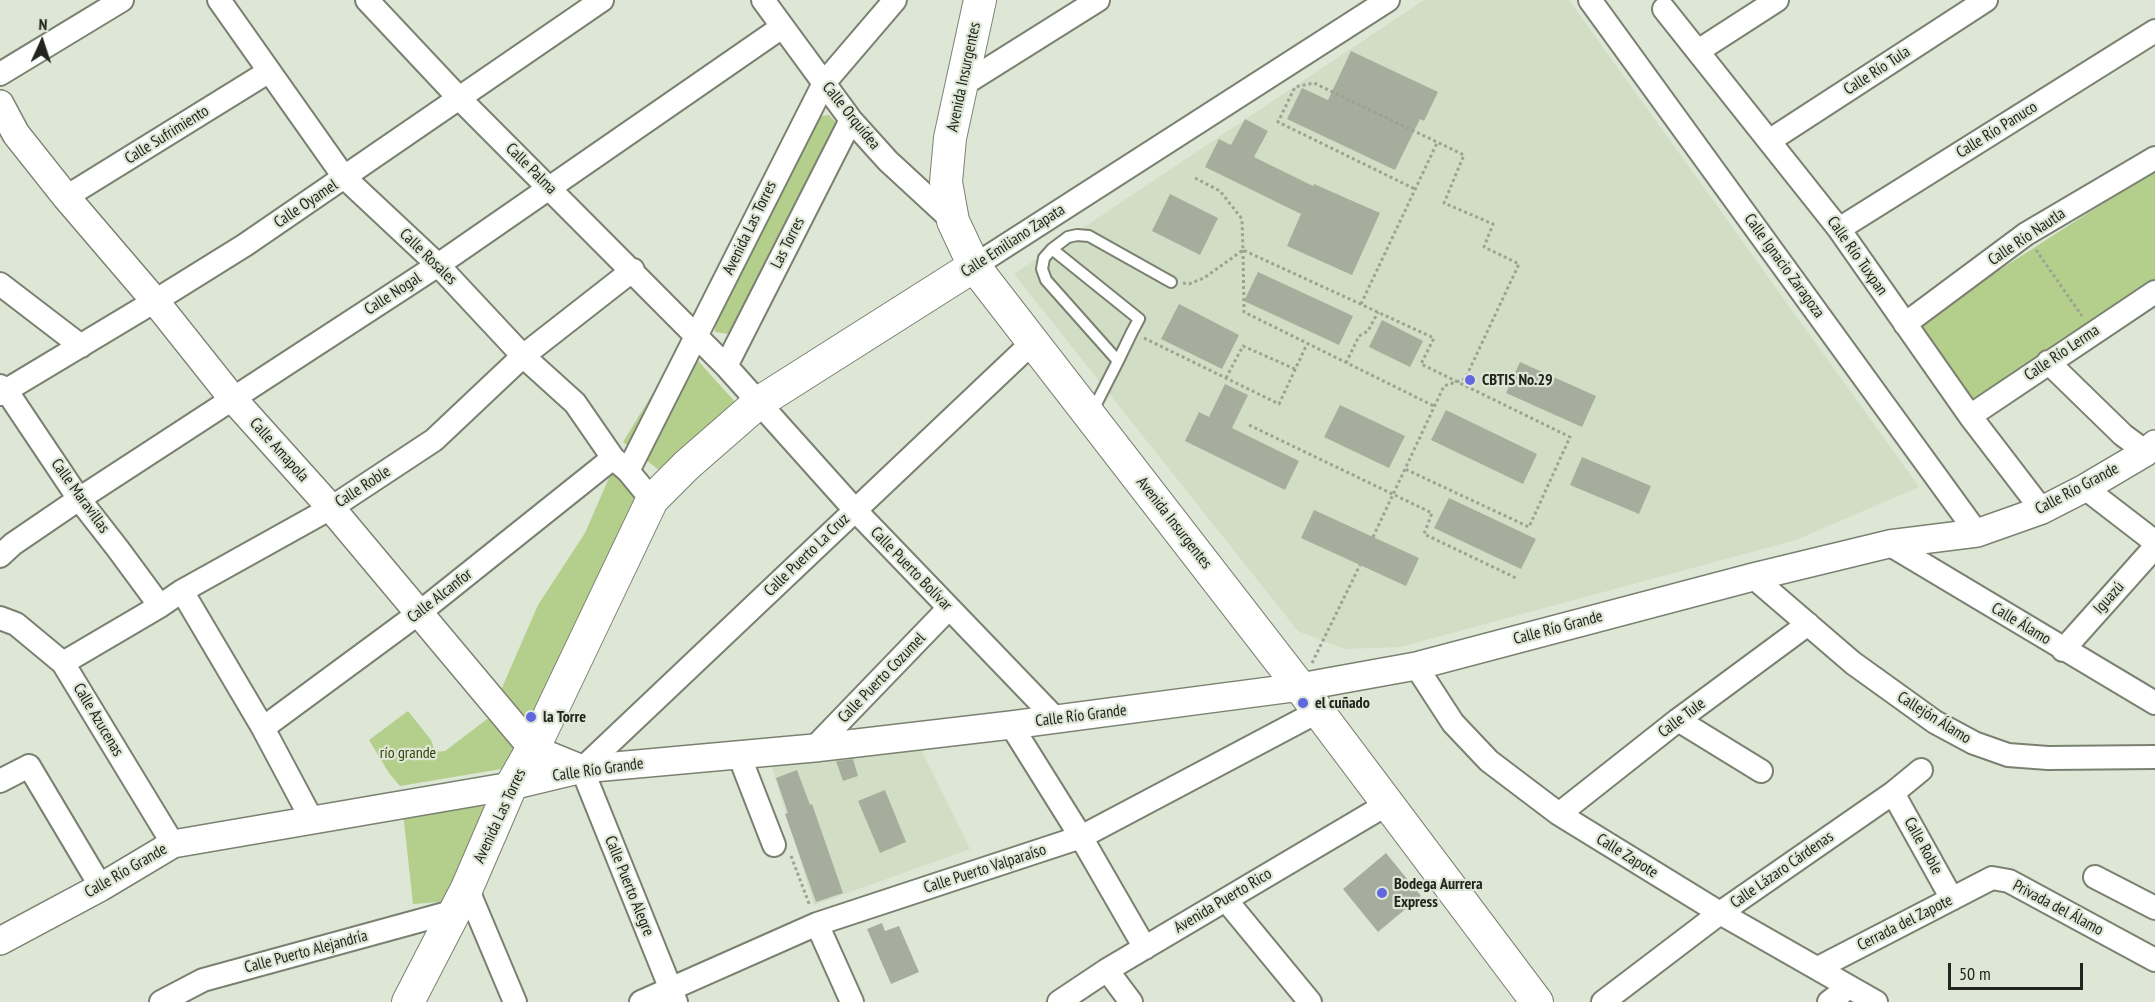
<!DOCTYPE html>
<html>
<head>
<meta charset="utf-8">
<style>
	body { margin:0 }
	#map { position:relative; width:2155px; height:1002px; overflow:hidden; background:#dee6d5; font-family:"PT Sans Narrow",sans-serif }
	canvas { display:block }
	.north { position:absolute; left:12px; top:12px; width:60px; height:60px; -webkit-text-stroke:4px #dee6d5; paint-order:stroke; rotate:3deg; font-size:16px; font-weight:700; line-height:24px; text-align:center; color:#22251e }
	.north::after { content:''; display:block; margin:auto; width:21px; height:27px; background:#22251e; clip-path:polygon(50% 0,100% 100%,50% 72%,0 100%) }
	.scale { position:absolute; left:1948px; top:963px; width:135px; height:27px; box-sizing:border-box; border:3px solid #22251e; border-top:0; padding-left:8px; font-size:18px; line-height:21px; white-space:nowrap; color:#22251e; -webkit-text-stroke:4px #dee6d5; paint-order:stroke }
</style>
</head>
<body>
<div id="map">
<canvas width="2155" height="1002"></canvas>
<div class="north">N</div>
<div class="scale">50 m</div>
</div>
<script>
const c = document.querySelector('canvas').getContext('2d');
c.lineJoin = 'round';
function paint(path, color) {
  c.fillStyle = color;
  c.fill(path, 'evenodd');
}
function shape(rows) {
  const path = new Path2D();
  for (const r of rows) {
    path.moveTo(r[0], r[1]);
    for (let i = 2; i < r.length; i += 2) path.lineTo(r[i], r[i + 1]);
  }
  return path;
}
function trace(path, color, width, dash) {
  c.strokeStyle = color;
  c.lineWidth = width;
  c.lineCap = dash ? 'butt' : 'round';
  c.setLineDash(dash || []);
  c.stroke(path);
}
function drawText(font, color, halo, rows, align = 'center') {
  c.font = font + ' "PT Sans Narrow",sans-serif';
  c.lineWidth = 4.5;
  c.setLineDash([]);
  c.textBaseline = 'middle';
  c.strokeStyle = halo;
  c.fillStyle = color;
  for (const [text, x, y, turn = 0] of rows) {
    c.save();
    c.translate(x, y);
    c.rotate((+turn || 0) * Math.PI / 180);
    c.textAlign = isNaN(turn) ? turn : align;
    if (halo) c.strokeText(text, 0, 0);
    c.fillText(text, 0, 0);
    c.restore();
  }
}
const built = shape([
	[1424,0,1569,0,1919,487,1796,540,1400,647,1344,649,1298,631,1014,274],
	[917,741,970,849,814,905,769,758]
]);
const green = shape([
	[829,115,838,125,729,334,715,332,715,319,796,155,820,116],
	[2155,170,2155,280,1972,404,1917,323],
	[683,344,736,403,660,471,623,442],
	[612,471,643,497,537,732,498,697,538,605,585,533],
	[408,711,431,740,435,752,445,751,490,717,517,750,513,767,400,786,389,773,369,740],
	[492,806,452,901,413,904,403,813,446,808]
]);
const building = shape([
	[1351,51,1438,92,1424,121,1420,119,1395,170,1287,119,1302,88,1328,100],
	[1245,119,1268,131,1254,157,1313,186,1314,184,1380,213,1352,275,1287,246,1301,214,1205,167,1219,139,1231,145],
	[1170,194,1218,218,1200,255,1152,231],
	[1258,272,1353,316,1339,345,1244,301],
	[1179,304,1239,335,1222,369,1161,339],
	[1382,320,1423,341,1410,367,1369,347],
	[1520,362,1596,396,1582,427,1506,393],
	[1225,384,1248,395,1232,428,1299,461,1285,490,1185,441,1199,412,1209,417],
	[1340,405,1405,436,1389,468,1324,437],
	[1446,410,1537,454,1523,484,1431,440],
	[1582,457,1651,486,1639,514,1570,485],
	[1449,498,1536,539,1521,569,1434,528],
	[1314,510,1419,558,1406,586,1301,538],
	[853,759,858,776,843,781,836,761],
	[797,770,810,805,812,804,843,893,816,902,785,814,788,813,776,778],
	[885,790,906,842,880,853,858,801],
	[1386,853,1421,896,1378,932,1343,889],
	[882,923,885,931,899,926,919,972,891,984,867,929]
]);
const path = shape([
	[1195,178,1220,191,1242,219,1243,250,1434,338,1421,364,1570,437,1529,527,1405,469],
	[1243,250,1244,312,1434,406],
	[2036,250,2082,316],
	[1183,283,1189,284,1204,278,1243,250],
	[1361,304,1437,143],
	[1144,338,1279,404,1307,344],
	[1346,363,1359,336,1368,331,1378,312],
	[1226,378,1243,346,1295,369],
	[1249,425,1432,513,1424,534,1516,578],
	[1373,537,1444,386,1465,379,1519,264,1484,247,1493,224,1444,203,1464,155,1314,83,1295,87,1278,122,1415,189],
	[1312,663,1360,565],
	[791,856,810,906]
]);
const service = shape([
	[1052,249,1068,237,1077,235,1089,236,1171,282],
	[1092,412,1118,361,1132,332,1139,319,1052,249,1044,258,1042,269,1046,280,1118,361]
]);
const minor = shape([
	[219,0,344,177,438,265,523,356,575,403,613,458,628,471,652,500],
	[367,0,459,98,726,366,855,510,1056,719],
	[763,0,851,120,888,161,953,221],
	[1590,0,1977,533],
	[1664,9,1839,229,1970,416,2042,510],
	[1698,51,1777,0],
	[0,74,122,0],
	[961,86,1098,0],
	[1769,141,1986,0],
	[66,197,268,72],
	[1839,229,2155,31],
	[974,266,1388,0],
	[0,284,81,346],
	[1905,324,2026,234,2155,158],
	[2048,362,2123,435,2146,452],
	[726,366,851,120],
	[0,386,6,390,79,499,118,549,160,606],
	[0,394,155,301,245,245,602,0],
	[1970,416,2155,292],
	[628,471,824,83,895,0],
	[2085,488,2155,542],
	[1889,544,2155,703],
	[0,556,13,544,79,499,438,265,782,27],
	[1753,577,1853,663,1935,722,1974,743,2008,755,2048,758,2155,757],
	[182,591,263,728,312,820],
	[0,618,16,624,63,663,173,844],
	[2063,650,2155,547],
	[63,663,160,606,182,591,331,508,434,440,523,356,633,270],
	[1416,666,1453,723,1489,761,1559,814,1720,913,1876,1002],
	[1678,720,1761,771],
	[1011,725,1081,837,1145,948],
	[263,728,419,613,613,458],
	[814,748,949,608],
	[739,755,774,845],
	[0,781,29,766,101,887],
	[1893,793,1952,899],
	[1559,814,1678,720,1808,624],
	[2095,877,2155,908],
	[467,888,515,1002],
	[1226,900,1310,1002],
	[817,924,852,1002],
	[1818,968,1992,878,2009,881,2155,960],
	[1107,970,1131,1002],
	[161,1002,203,980,455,911],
	[641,1002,817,924,1081,837,1319,711],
	[676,1002,582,769,1034,341],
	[1059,1002,1107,970,1389,803],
	[1603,1002,1720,913,1893,793,1921,770],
	[1829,1002,1849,987]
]);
const tertiary = shape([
	[0,104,16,134,66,197,155,301,233,399,331,508,533,749,582,769],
	[0,941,101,887,173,844,511,786,582,769,814,748,1011,725,1300,687,1416,666,1753,577,1889,544,1977,533,2042,510,2085,488,2146,452,2155,444]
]);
const secondary = shape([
	[980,0,950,138,946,182,953,221,974,266,1300,687,1537,1002],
	[408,1002,467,888,511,786,539,737,652,500,687,465,758,403,974,266]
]);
const markers = [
	[1470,380,6,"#6167df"],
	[1303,703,6,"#6167df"],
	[531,717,6,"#6167df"],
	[1382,893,6,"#6167df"]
];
const streetNames = [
	["Calle Río Tula",1877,71,-33],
	["Avenida Insurgentes",964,77,-78],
	["Calle Orquídea",851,116,51],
	["Calle Río Panuco",1997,130,-32],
	["Calle Sufrimiento",167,135,-32],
	["Calle Palma",531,169,45],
	["Calle Oyamel",306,204,-34],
	["Avenida Las Torres",750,228,-64],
	["Calle Río Nautla",2027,237,-34],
	["Calle Emiliano Zapata",1013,241,-33],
	["Las Torres",788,243,-63],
	["Calle Río Tuxpan",1857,256,55],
	["Calle Rosales",428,257,44],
	["Calle Ignacio Zaragoza",1784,266,54],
	["Calle Nogal",393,294,-33],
	["Calle Río Lerma",2062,353,-34],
	["Calle Amapola",279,450,48],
	["Calle Roble",363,487,-33],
	["Calle Río Grande",2077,489,-28],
	["Calle Maravillas",80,496,54],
	["Avenida Insurgentes",1174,523,52],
	["Calle Puerto La Cruz",807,555,-44],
	["Calle Puerto Bolívar",911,569,46],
	["Calle Alcanfor",440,596,-38],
	["Iguazú",2109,598,-48],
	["Calle Álamo",2021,624,31],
	["Calle Río Grande",1558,628,-15],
	["Calle Puerto Cozumel",882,678,-46],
	["Calle Río Grande",1081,716,-7],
	["Calle Tule",1682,718,-37],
	["Callejón Álamo",1934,718,32],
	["Calle Azucenas",98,720,59],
	["Calle Río Grande",598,770,-8],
	["Avenida Las Torres",500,816,-65],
	["Calle Roble",1923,846,61],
	["Calle Zapote",1627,856,32],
	["Calle Puerto Valparaíso",985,869,-18],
	["Calle Lázaro Cárdenas",1782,870,-35],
	["Calle Río Grande",126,871,-30],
	["Calle Puerto Alegre",629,886,68],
	["Avenida Puerto Rico",1223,901,-31],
	["Privada del Álamo",2058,908,28],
	["Cerrada del Zapote",1905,923,-27],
	["Calle Puerto Alejandría",306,952,-15]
];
const poiNames = [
	["CBTIS No.29",1482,380],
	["el cuñado",1315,703],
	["la Torre",543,717],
	["Bodega Aurrera",1394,884],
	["Express",1394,902]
];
const parkNames = [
	["río grande",408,753]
];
paint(built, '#d2ddc5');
paint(green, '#b3cf8b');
paint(building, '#a6ad9c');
trace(service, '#7a8171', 14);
trace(minor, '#7a8171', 26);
trace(tertiary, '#7a8171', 30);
trace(secondary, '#7a8171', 34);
trace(path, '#9ca294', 3, [3, 3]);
trace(service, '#fff', 10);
trace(minor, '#fff', 22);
trace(tertiary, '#fff', 27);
trace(secondary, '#fff', 32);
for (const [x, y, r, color] of markers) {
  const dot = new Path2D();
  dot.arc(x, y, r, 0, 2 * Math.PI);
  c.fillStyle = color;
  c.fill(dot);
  trace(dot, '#dee6d5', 2);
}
drawText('16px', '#22251e', '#dee6d5', streetNames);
drawText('bold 16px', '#22251e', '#dee6d5', poiNames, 'left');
drawText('16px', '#314606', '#dee6d5', parkNames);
</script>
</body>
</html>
